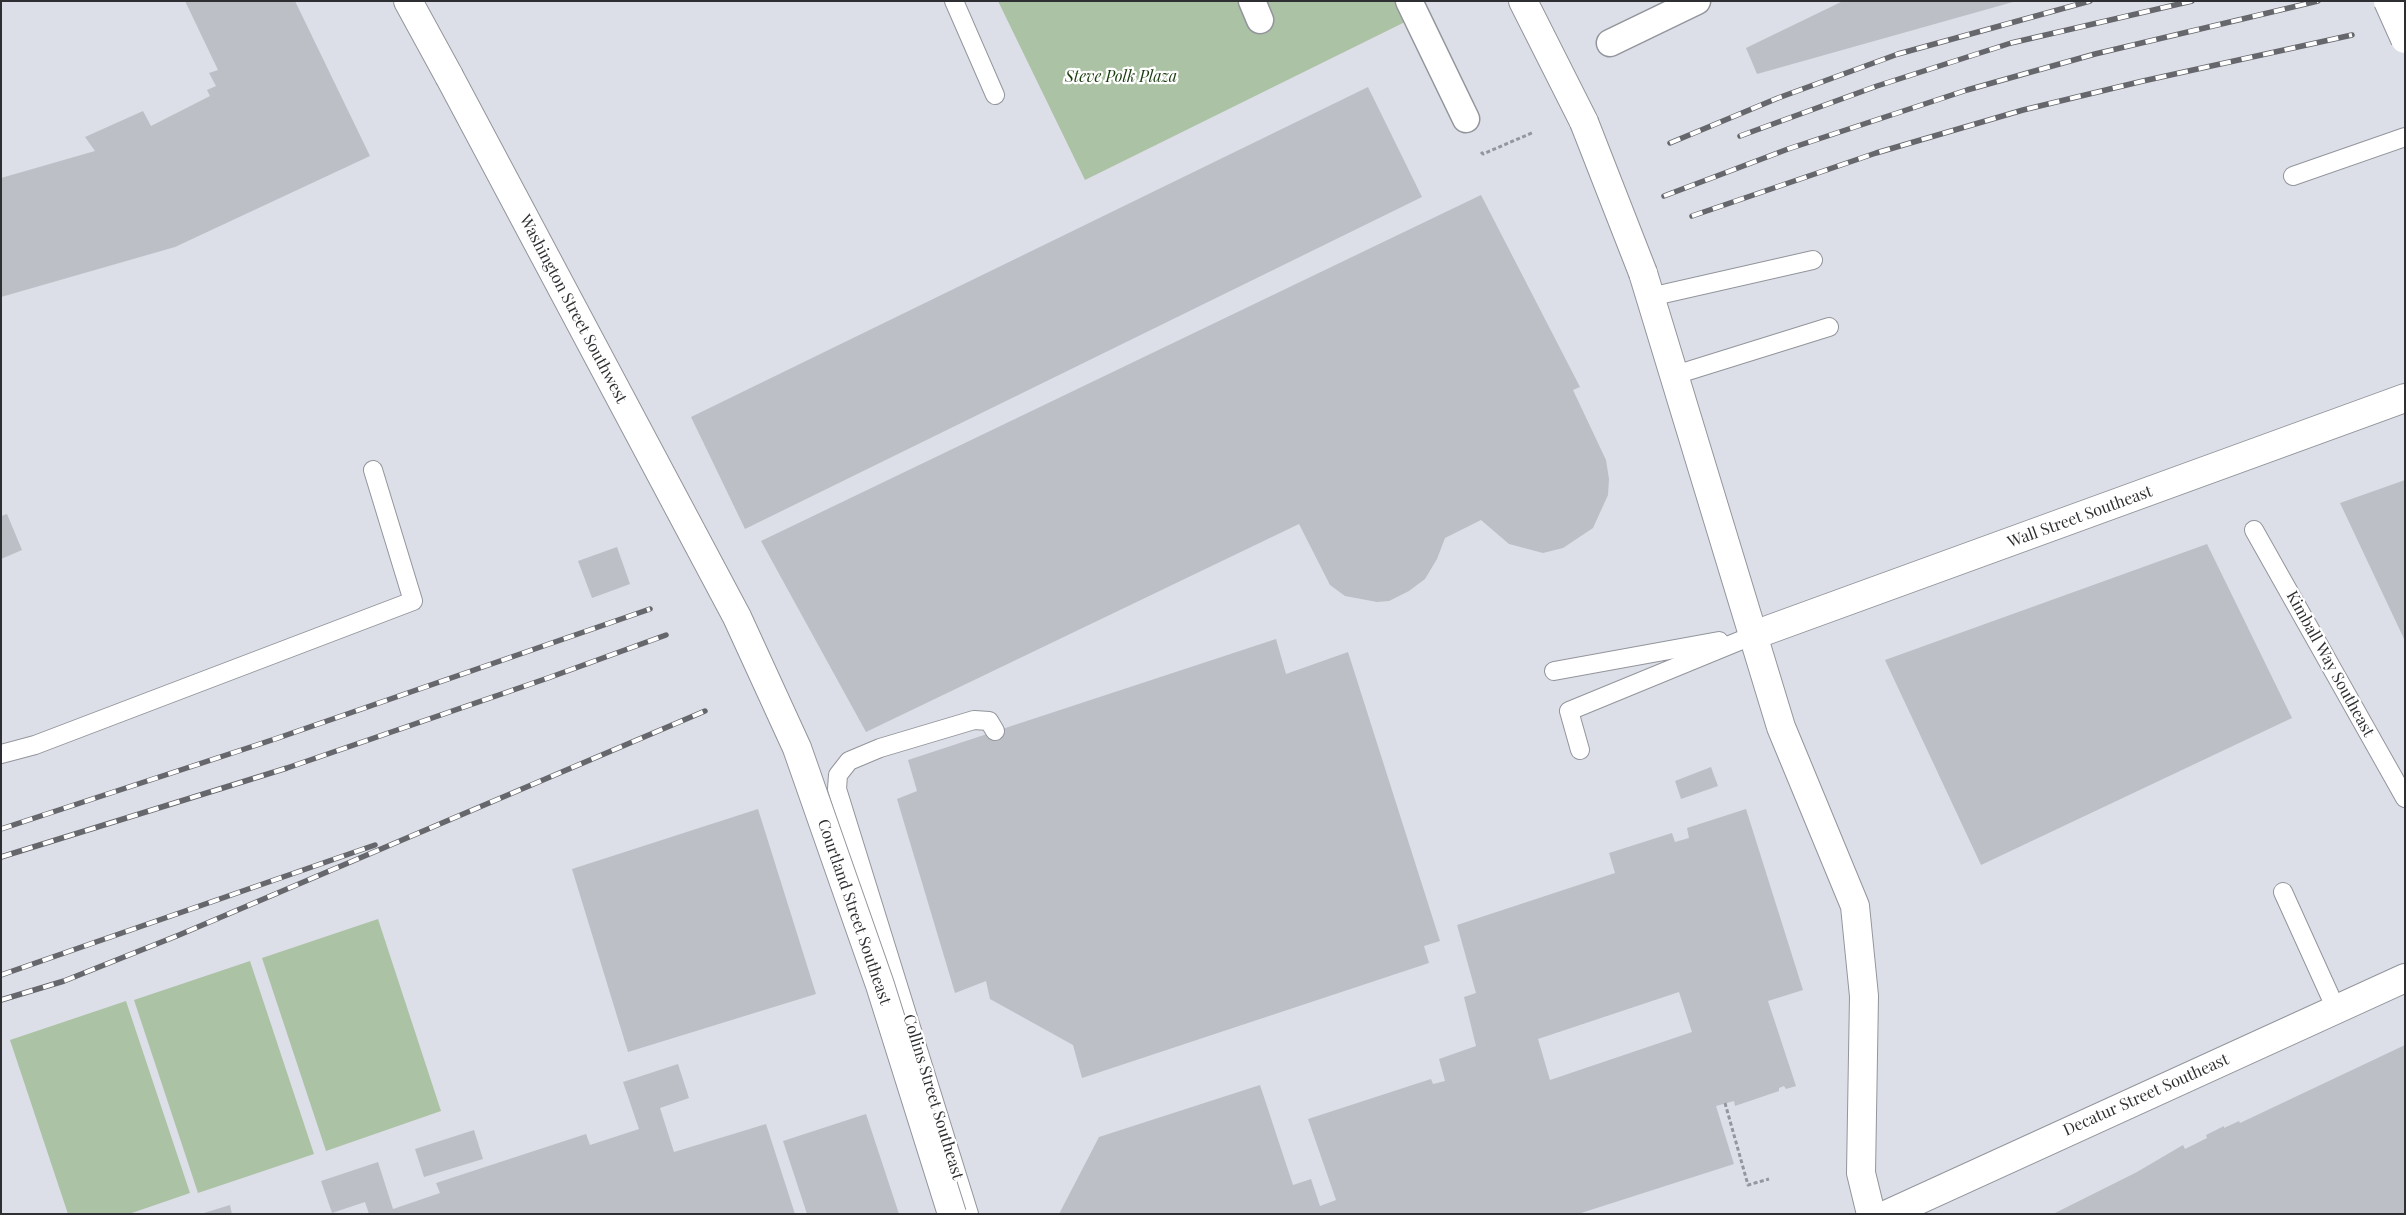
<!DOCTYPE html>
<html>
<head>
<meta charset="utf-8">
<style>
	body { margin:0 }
	#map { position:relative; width:2406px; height:1215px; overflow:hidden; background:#dcdfe7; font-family:"Playfair Display",serif }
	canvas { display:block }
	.frame { position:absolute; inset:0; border:2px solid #2e2f32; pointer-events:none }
</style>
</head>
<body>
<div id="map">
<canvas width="2406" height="1215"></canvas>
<div class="frame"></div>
</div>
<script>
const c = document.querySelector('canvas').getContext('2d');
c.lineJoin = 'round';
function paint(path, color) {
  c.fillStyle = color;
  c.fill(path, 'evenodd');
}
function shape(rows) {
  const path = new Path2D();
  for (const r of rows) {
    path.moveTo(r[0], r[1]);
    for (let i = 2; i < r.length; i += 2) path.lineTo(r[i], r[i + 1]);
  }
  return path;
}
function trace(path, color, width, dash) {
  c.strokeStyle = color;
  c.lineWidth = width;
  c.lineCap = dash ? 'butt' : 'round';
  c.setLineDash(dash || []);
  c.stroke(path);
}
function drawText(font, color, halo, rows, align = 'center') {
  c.font = font + ' "Playfair Display",serif';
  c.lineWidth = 4.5;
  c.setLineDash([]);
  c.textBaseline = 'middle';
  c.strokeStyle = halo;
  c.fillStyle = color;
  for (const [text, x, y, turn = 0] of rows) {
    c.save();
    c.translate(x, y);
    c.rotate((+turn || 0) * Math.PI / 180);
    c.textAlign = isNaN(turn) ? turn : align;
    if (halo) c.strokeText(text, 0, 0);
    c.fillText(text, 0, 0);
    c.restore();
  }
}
const green = shape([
	[998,1,1400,1,1409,20,1085,180],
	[378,919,441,1111,326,1151,262,958],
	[250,961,314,1154,198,1193,134,1000],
	[126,1001,190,1193,129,1214,68,1214,10,1040]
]);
const building = shape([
	[185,1,295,1,370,156,175,247,1,297,1,178,95,151,85,137,143,111,151,126,210,96,207,90,216,86,209,73,218,70],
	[1843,1,2013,1,2013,2,1757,74,1746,48],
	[1368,87,1422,197,745,529,691,417],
	[1481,195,1580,387,1573,390,1606,460,1609,479,1608,495,1593,528,1563,548,1543,553,1509,544,1481,520,1445,538,1437,559,1425,579,1409,591,1389,601,1377,602,1345,596,1330,585,1299,524,866,732,761,541],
	[2405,480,2405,641,2340,503],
	[7,514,22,550,1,559,1,516],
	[2207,544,2292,718,1981,865,1885,660],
	[617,547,630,584,592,598,578,561],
	[1276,639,1286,674,1348,652,1440,941,1424,946,1429,963,1082,1078,1073,1045,990,999,986,981,955,993,897,799,917,791,908,760],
	[1711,767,1718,786,1681,799,1675,781],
	[758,809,816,994,628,1052,572,869],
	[1746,809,1803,990,1768,1001,1796,1086,1786,1089,1784,1086,1779,1088,1779,1091,1735,1106,1734,1101,1716,1106,1734,1164,1578,1214,1059,1214,1099,1137,1260,1085,1293,1185,1311,1179,1320,1206,1336,1200,1308,1119,1431,1079,1433,1084,1445,1081,1439,1059,1476,1046,1464,997,1476,993,1457,925,1615,873,1609,853,1672,833,1675,842,1689,838,1687,828],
	[1679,992,1692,1032,1550,1080,1538,1039],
	[2405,1045,2405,1214,2053,1214,2137,1172,2183,1145,2185,1149,2207,1138,2206,1135,2224,1126,2224,1128,2239,1121,2240,1123],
	[678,1064,689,1098,660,1108,674,1152,766,1124,795,1214,369,1214,365,1202,332,1213,321,1181,378,1162,393,1209,440,1193,436,1183,586,1134,590,1145,639,1129,623,1082],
	[866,1114,899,1214,807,1214,783,1141],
	[474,1130,483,1159,424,1177,415,1149],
	[230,1205,232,1214,204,1214,204,1213]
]);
const path = shape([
	[1481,152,1483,154,1534,132],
	[1725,1103,1748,1185,1769,1179]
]);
const service = shape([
	[954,1,995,95],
	[2293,176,2405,137],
	[1650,297,1813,260],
	[1675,375,1829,327],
	[2254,530,2405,798],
	[1554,671,1719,641],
	[1580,750,1569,711,1754,635],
	[1,754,35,745,413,601,373,470],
	[2283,892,2336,1009],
	[969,1214,837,789,838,775,849,761,880,748,974,720,989,721,995,731]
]);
const pedestrian = shape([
	[1252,1,1260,20],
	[1409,1,1466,119],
	[1610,43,1697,1]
]);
const tertiary = shape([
	[1754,635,2405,398]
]);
const secondary = shape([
	[408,1,449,76],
	[1523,1,1584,122],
	[1643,273,1781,727,1855,906,1864,996,1861,1173,1871,1214],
	[1888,1214,2405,978]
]);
const rail = shape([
	[1740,136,1877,86,2011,43,2192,1],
	[1670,143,1778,98,1898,54,2090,1],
	[1664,196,1788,149,1967,90,2095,54,2318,1],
	[1692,216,1876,153,2023,110,2143,81,2352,35],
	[1,829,275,739,650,609],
	[1,857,287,768,548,678,666,635],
	[1,975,375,845],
	[1,1000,64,981,179,935,705,711]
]);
const secondaryBridge = shape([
	[2388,1,2405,39],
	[449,76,737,617,797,748,880,985,952,1214],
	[1584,122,1643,273]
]);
const parkNames = [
	["Steve Polk Plaza",1121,77]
];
const streetNames = [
	["Washington Street Southwest",573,309,62],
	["Wall Street Southeast",2080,517,-20],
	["Kimball Way Southeast",2330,664,61],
	["Courtland Street Southeast",854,912,71],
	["Decatur Street Southeast",2146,1095,-24],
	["Collins Street Southeast",933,1097,73]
];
paint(green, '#acc2a5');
paint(building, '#bcbfc6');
trace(service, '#92959c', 20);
trace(pedestrian, '#92959c', 29);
trace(tertiary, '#92959c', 30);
trace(secondary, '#92959c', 30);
trace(path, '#93969c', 3, [4, 2.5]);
trace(service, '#fff', 18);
trace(pedestrian, '#fff', 26);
trace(tertiary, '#fff', 28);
trace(secondary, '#fff', 28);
trace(rail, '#65676c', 5.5);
trace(rail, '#fff', 4, [11]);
trace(secondaryBridge, '#92959c', 30, []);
trace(secondaryBridge, '#fff', 28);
drawText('italic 16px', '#1b3c0e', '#fff', parkNames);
drawText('16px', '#2e2f32', '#fff', streetNames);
</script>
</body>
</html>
